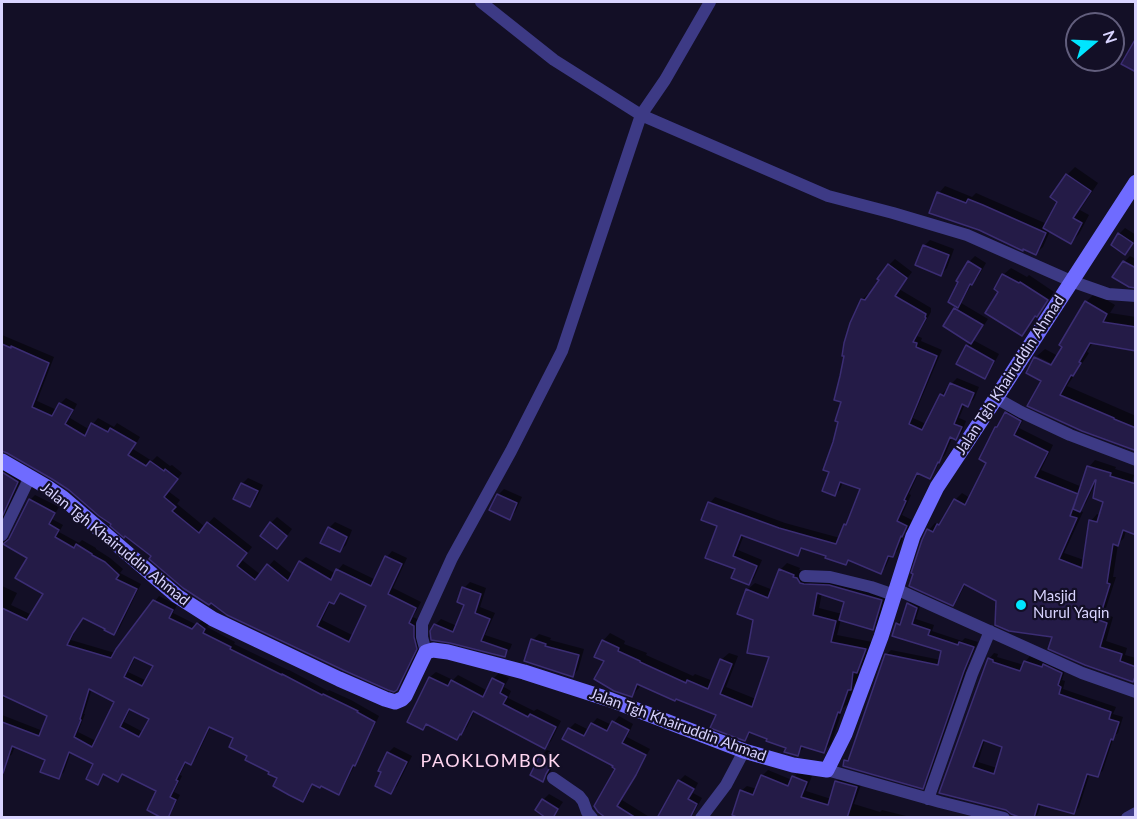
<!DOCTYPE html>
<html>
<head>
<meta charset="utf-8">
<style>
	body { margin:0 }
	#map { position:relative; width:1137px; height:819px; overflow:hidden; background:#130f26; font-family:Lato,sans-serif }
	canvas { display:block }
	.frame { position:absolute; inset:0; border:3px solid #d9d4ff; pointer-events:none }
	.north { position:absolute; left:1065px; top:12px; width:60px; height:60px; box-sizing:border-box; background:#130f26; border:2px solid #625e7d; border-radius:50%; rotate:71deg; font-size:16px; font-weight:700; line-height:24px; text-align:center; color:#d9d4ff }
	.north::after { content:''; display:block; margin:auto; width:21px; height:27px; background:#00e5ff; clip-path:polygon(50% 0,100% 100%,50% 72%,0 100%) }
</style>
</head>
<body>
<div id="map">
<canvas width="1137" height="819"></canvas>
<div class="frame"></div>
<div class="north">N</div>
</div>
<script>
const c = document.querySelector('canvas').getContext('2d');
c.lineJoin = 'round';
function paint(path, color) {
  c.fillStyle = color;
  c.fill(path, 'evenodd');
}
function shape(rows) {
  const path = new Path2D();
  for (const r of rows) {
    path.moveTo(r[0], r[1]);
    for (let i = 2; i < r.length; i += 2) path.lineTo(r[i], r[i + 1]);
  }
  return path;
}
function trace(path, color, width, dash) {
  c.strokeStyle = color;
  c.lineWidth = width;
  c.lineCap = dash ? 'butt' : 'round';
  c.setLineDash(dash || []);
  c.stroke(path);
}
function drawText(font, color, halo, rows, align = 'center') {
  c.font = font + ' Lato,sans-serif';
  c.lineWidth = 4.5;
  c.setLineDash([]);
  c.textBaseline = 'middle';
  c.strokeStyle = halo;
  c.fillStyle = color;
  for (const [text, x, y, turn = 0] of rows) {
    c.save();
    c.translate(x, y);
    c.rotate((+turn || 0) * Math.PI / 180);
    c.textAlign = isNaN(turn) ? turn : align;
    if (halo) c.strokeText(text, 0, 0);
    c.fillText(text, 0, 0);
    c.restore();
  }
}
const shadow = shape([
	[1075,167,1098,183,1080,210,1089,215,1079,234,1071,242,1050,231,1043,247,1036,253,939,193,945,186,972,197,976,193,1047,224,1059,201,1067,175],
	[1125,228,1136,235,1136,240,1125,253,1119,234],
	[930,240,954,249,947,268,941,274,924,246],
	[975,256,986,263,978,277,973,282,961,303,988,319,977,336,973,340,999,354,990,371,984,377,967,346,971,342,945,326,958,306,969,262],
	[1130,256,1136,259,1136,286,1124,262],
	[895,259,912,272,899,289,931,308,931,312,917,336,922,338,921,341,942,350,913,418,926,424,941,395,957,378,979,387,974,399,968,405,965,404,959,418,966,421,962,432,956,438,953,436,945,455,941,459,935,471,929,477,919,472,909,494,911,495,902,515,912,520,908,530,905,533,898,550,892,556,891,555,886,566,881,572,850,559,845,563,828,555,804,547,798,554,744,535,738,550,762,560,754,578,749,584,737,568,710,503,715,497,785,523,840,538,845,525,849,521,862,488,843,482,840,489,835,495,831,471,835,443,862,299,868,294,870,295,889,265],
	[1011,268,1027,277,1029,275,1054,292,1044,307,1022,334,1001,292,1003,275],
	[1095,293,1115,305,1110,313,1136,317,1136,350,1093,342,1087,352,1089,353,1067,386,1136,416,1136,449,1083,429,1043,381,1028,372,1037,357,1037,359,1057,370,1058,367,1037,356,1045,349,1058,356,1086,302],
	[2,335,54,357,37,401,57,410,60,404,66,398,77,404,70,418,90,430,93,424,98,418,114,427,117,423,140,437,133,449,152,461,157,456,170,466,172,465,182,473,168,491,180,500,177,504,205,527,214,517,252,547,242,560,261,575,274,560,293,575,300,562,306,557,336,574,338,570,343,564,376,580,387,557,392,551,407,558,393,588,421,602,413,617,419,620,422,642,402,683,396,689,153,556,70,489,7,451,2,450],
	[342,592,368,605,354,636,322,620,331,601,334,603],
	[1012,407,1026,414,1019,428,1053,445,1041,470,1082,487,1089,467,1095,460,1116,467,1115,469,1134,475,1127,497,1126,530,1124,538,1118,544,1113,577,1116,577,1104,614,1113,617,1106,641,1127,648,1125,655,1136,658,1136,677,1133,680,1054,636,998,600,966,583,959,597,953,604,923,540,929,530,935,523,939,525,944,520,956,499,962,493,970,498,988,463,1000,424,1006,413],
	[1096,482,1105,501,1101,515,1097,514,1091,521,1084,560,1064,553,1083,512,1079,511,1086,503],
	[2,463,23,476,2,521],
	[248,478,263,485,256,500,250,506,242,484],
	[504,489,522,497,515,512,509,518,498,495],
	[35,495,59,507,52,519,63,525,59,532,79,543,82,540,96,548,96,549,110,558,123,569,120,573,141,584,119,629,114,634,107,628,84,617,77,626,71,640,115,653,159,596,177,605,173,613,197,625,203,619,209,624,207,627,235,642,234,644,288,670,289,670,328,691,329,690,351,700,379,716,359,759,356,763,343,788,338,793,313,783,308,795,303,800,279,778,249,755,235,738,211,726,196,758,191,763,187,761,180,775,182,776,174,792,180,795,171,813,167,818,158,791,124,773,118,780,105,774,98,783,95,763,71,752,64,772,59,777,47,759,15,746,12,754,7,759,2,756,2,715,43,731,49,715,7,696,3,699,2,699,2,586,17,593,11,605,32,615,46,593,29,557,3,543,7,538,12,538,30,500],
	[136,656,155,665,147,681,128,672],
	[92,688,116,701,96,741,78,732,85,714,84,714],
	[131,708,151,718,143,732,124,722],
	[277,517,292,529,283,541,271,523],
	[335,522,352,530,346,545,340,551,329,528],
	[787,563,800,568,799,570,889,592,880,621,873,629,841,619,837,635,872,642,864,664,860,668,858,681,854,685,848,704,843,708,831,744,824,751,806,746,797,754,788,747,752,732,745,739,718,715,640,684,639,688,631,696,606,660,603,641,610,633,625,641,624,644,647,653,646,655,693,676,695,674,713,681,721,660,729,653,738,656,726,687,756,699,771,656,754,619,747,590,755,583,773,590,780,570],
	[822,593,846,601,842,614,819,608],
	[470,582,486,588,480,607,495,613,485,635,512,644,510,649,504,655,435,625,441,619,457,626,466,604,464,588],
	[913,599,921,603,916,619,934,625,932,631,962,641,965,638,978,642,968,665,927,782,922,787,846,761,850,756,887,654,891,650,941,660,943,650,897,624,902,619,903,620,908,604],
	[539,634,551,638,550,640,584,649,578,670,572,676,533,640],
	[994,653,998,654,997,657,1024,665,1025,662,1030,656,1066,667,1062,680,1065,681,1063,689,1116,707,1113,714,1123,717,1118,733,1114,736,1103,770,1098,776,1090,773,1079,807,1074,813,1041,804,1038,814,1034,818,1027,818,1007,809,941,792,989,659],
	[985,740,1004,746,997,768,978,762],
	[436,672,453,680,458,675,488,691,493,679,499,673,509,678,504,687,511,691,508,698,534,711,537,709,561,721,551,741,545,747,475,710,467,727,457,738,428,723,423,728,409,721,430,677],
	[619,716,633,724,627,737,650,749,622,800,651,818,609,818,617,768,615,765,564,738,569,729,575,723,589,730,592,724,597,718,612,725],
	[394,747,412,756,397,786,391,792,388,753],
	[547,750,558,755,549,774,543,780,541,756],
	[768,770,792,780,799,771,812,776,806,791,831,799,836,782,842,776,862,782,854,804,880,812,882,810,914,818,737,818,741,791,747,786,757,789,762,776],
	[685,775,698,783,693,793,702,798,691,818,658,818,679,781],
	[549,794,563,802,552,818,543,800]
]);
const building = shape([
	[1136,38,1136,72,1121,64,1136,38],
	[1066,174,1091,191,1073,218,1082,223,1071,244,1043,228,1057,202,1050,197,1066,174],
	[937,192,966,203,968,199,983,205,1046,233,1036,255,1023,249,1023,251,979,230,929,213,937,192],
	[1118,233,1133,243,1125,255,1111,245,1118,233],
	[923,245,949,255,941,276,915,265,923,245],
	[968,261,981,269,972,285,970,284,958,308,948,302,958,282,956,281,968,261],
	[1123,261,1136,268,1136,288,1129,287,1112,277,1123,261],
	[888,264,907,278,895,296,926,314,925,317,926,318,913,342,917,343,916,347,937,356,909,424,922,430,940,394,944,396,950,383,974,393,968,407,962,404,954,424,962,427,956,440,950,437,939,463,938,462,930,479,917,473,904,500,906,501,897,521,907,526,902,537,901,536,893,557,888,556,881,574,848,560,846,565,825,558,826,556,801,548,798,556,741,535,733,556,757,566,749,585,731,578,735,569,705,558,717,526,701,520,708,502,779,528,836,544,844,524,846,525,860,489,840,482,835,496,822,491,829,472,823,470,833,442,838,422,835,421,841,402,834,400,840,376,844,356,842,356,844,343,850,323,861,299,865,300,879,280,877,279,888,264],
	[1002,274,1019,283,1020,282,1048,300,1037,317,1035,316,1022,336,985,313,998,292,994,289,1002,274],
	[1085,301,1107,314,1103,322,1136,327,1136,351,1090,343,1079,362,1081,363,1073,376,1071,375,1060,395,1114,418,1114,419,1136,428,1136,446,1134,450,1082,431,1027,406,1041,381,1026,373,1034,357,1051,365,1062,347,1059,345,1085,301],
	[954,308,983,325,971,344,943,326,954,308],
	[2,344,11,348,11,346,49,363,32,407,52,416,59,403,73,410,65,424,85,436,91,423,108,432,110,428,136,443,128,455,146,466,150,461,164,471,165,469,178,479,164,497,176,507,172,511,199,533,207,522,247,553,237,566,255,580,267,564,288,581,299,561,331,580,336,569,371,586,385,556,402,564,388,594,416,608,409,623,414,626,414,637,417,649,397,690,394,692,388,690,343,670,227,615,211,603,209,605,183,588,149,559,151,556,125,536,124,538,110,526,111,524,99,516,69,490,52,479,7,453,2,451,2,344],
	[340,593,366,606,349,642,317,626,329,602,334,604,340,593],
	[966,345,994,361,985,379,956,364,966,345],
	[1005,412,1021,421,1014,435,1048,452,1035,477,1078,494,1070,516,1077,518,1059,559,1082,568,1089,520,1097,522,1103,502,1093,498,1096,480,1095,480,1080,512,1073,509,1087,466,1111,473,1110,476,1136,484,1136,535,1123,530,1118,546,1113,544,1107,583,1110,584,1099,620,1107,623,1100,647,1122,654,1120,661,1136,667,1136,674,1133,682,1085,665,1048,649,1052,637,1009,631,995,625,996,601,964,584,953,606,909,586,913,574,911,573,922,540,927,529,933,532,937,524,939,525,954,499,965,505,986,463,979,459,995,427,997,427,1005,412],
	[2,472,18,482,2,517,2,472],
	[241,483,258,491,250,507,233,499,241,483],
	[497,494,517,503,510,520,489,510,497,494],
	[29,499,55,513,49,524,59,530,55,537,74,548,76,544,92,554,92,555,105,562,119,575,116,579,137,589,114,635,104,630,105,629,83,618,73,633,67,645,111,658,116,649,153,600,173,610,169,618,192,629,197,623,205,629,203,633,231,647,230,649,282,675,282,674,322,695,323,694,358,711,357,712,375,722,355,766,353,765,339,795,321,786,320,788,312,784,303,802,289,795,273,786,277,778,268,774,269,772,245,760,247,756,229,747,233,738,209,727,191,765,185,762,176,780,178,781,170,797,176,800,168,818,162,818,147,810,156,791,122,774,118,782,103,774,98,785,86,779,93,764,69,752,59,779,40,772,45,760,12,746,3,773,2,772,2,722,39,736,47,716,2,695,2,608,27,620,43,594,15,578,27,558,3,544,9,539,29,499],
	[134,657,153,666,142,686,124,677,134,657],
	[89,689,114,702,92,747,74,737,81,720,80,719,89,689],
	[129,709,149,719,139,737,120,727,129,709],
	[270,522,287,536,277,549,260,536,270,522],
	[328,527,347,537,340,552,320,543,328,527],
	[779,569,794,575,793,577,797,578,800,583,804,584,829,585,882,600,873,630,839,620,844,602,817,593,813,615,836,621,831,642,866,649,857,673,853,672,851,690,848,690,840,713,838,712,824,753,801,746,798,756,795,755,784,752,786,748,766,741,767,739,749,732,745,741,710,728,716,715,676,699,675,701,637,684,632,697,614,691,594,679,604,661,594,657,602,640,619,648,618,651,640,661,640,662,686,683,687,680,708,689,720,659,732,664,720,694,752,707,769,657,747,653,753,620,737,614,746,589,768,598,779,569],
	[462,587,481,594,475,613,490,619,481,641,507,650,505,657,450,643,431,640,430,631,434,624,453,632,464,605,457,602,462,587],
	[907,603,917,608,912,624,930,630,928,635,958,645,959,642,974,647,964,671,923,789,843,766,844,760,848,761,885,654,938,665,941,651,892,636,896,623,900,625,907,603],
	[531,639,546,644,545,646,579,655,573,677,524,661,531,639],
	[988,658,993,660,993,662,1020,671,1024,661,1042,667,1043,664,1062,673,1058,685,1061,687,1059,694,1111,712,1109,719,1119,722,1113,740,1111,739,1098,777,1087,774,1074,814,1038,804,1034,818,1022,818,1011,814,1006,810,939,793,988,658],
	[983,740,1002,747,994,774,973,767,983,740],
	[429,677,448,686,451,680,483,697,492,678,504,684,500,693,507,697,503,704,528,717,530,714,556,727,545,749,473,711,461,735,460,734,457,740,426,724,423,730,407,722,429,677],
	[612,721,629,730,622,743,646,755,636,775,617,806,636,818,606,818,598,812,594,806,615,769,612,767,613,766,562,739,568,728,584,736,591,723,607,731,612,721],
	[387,752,407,762,391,794,375,786,381,772,378,771,387,752],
	[540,755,553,762,546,774,543,782,530,775,540,755],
	[761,775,788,786,792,776,807,782,801,797,828,805,835,781,857,787,847,818,739,818,732,815,740,790,753,795,761,775],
	[678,780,694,789,688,799,697,804,690,818,657,818,678,780],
	[542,799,558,809,553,818,546,818,535,810,542,799]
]);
const street = shape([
	[710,2,665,80,641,115,828,196,893,213,967,235,1071,281,1108,294,1136,296],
	[996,398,1021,412,1070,435,1136,460],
	[2,535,30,477],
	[805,576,830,577,871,587,894,595],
	[896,589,1082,673,1136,692],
	[426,652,422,637,422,624,452,558,511,451,562,351,641,115,554,60,481,2],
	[827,770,940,802,1004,818],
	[553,778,579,796,583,801,587,812,592,818],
	[928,799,972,674,990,631],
	[701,818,726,785,744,751],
	[1127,818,1136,813]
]);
const secondary = shape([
	[2,461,47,487,63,498,177,596,213,619,339,679,385,699,395,702,402,699,405,696,426,652,433,650,448,652,524,672,611,700,744,751,793,765,827,770,845,734,881,637,913,536,937,487,996,398,1136,182]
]);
const markers = [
	[1021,605,6,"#00e5ff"]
];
const streetNames = [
	["Jalan Tgh Khairuddin Ahmad",1010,375,-57],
	["Jalan Tgh Khairuddin Ahmad",115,544,39],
	["Jalan Tgh Khairuddin Ahmad",678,725,20]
];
const poiNames = [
	["Masjid",1033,596],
	["Nurul Yaqin",1033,613]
];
const quarterNames = [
	["PAOKLOMBOK",491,761]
];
paint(shadow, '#0007');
paint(building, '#241b47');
trace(building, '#3b2d73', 1.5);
trace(street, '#3d3a85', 12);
trace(secondary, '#6f6bff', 15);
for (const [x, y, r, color] of markers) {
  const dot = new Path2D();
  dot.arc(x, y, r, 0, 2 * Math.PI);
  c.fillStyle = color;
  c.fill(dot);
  trace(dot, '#130f26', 2);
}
drawText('15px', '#d9d4ff', '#130f26', streetNames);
drawText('15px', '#d9d4ff', '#130f26', poiNames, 'left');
c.letterSpacing = '1.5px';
drawText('18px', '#ffd6f0', '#130f26', quarterNames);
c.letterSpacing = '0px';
</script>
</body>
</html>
